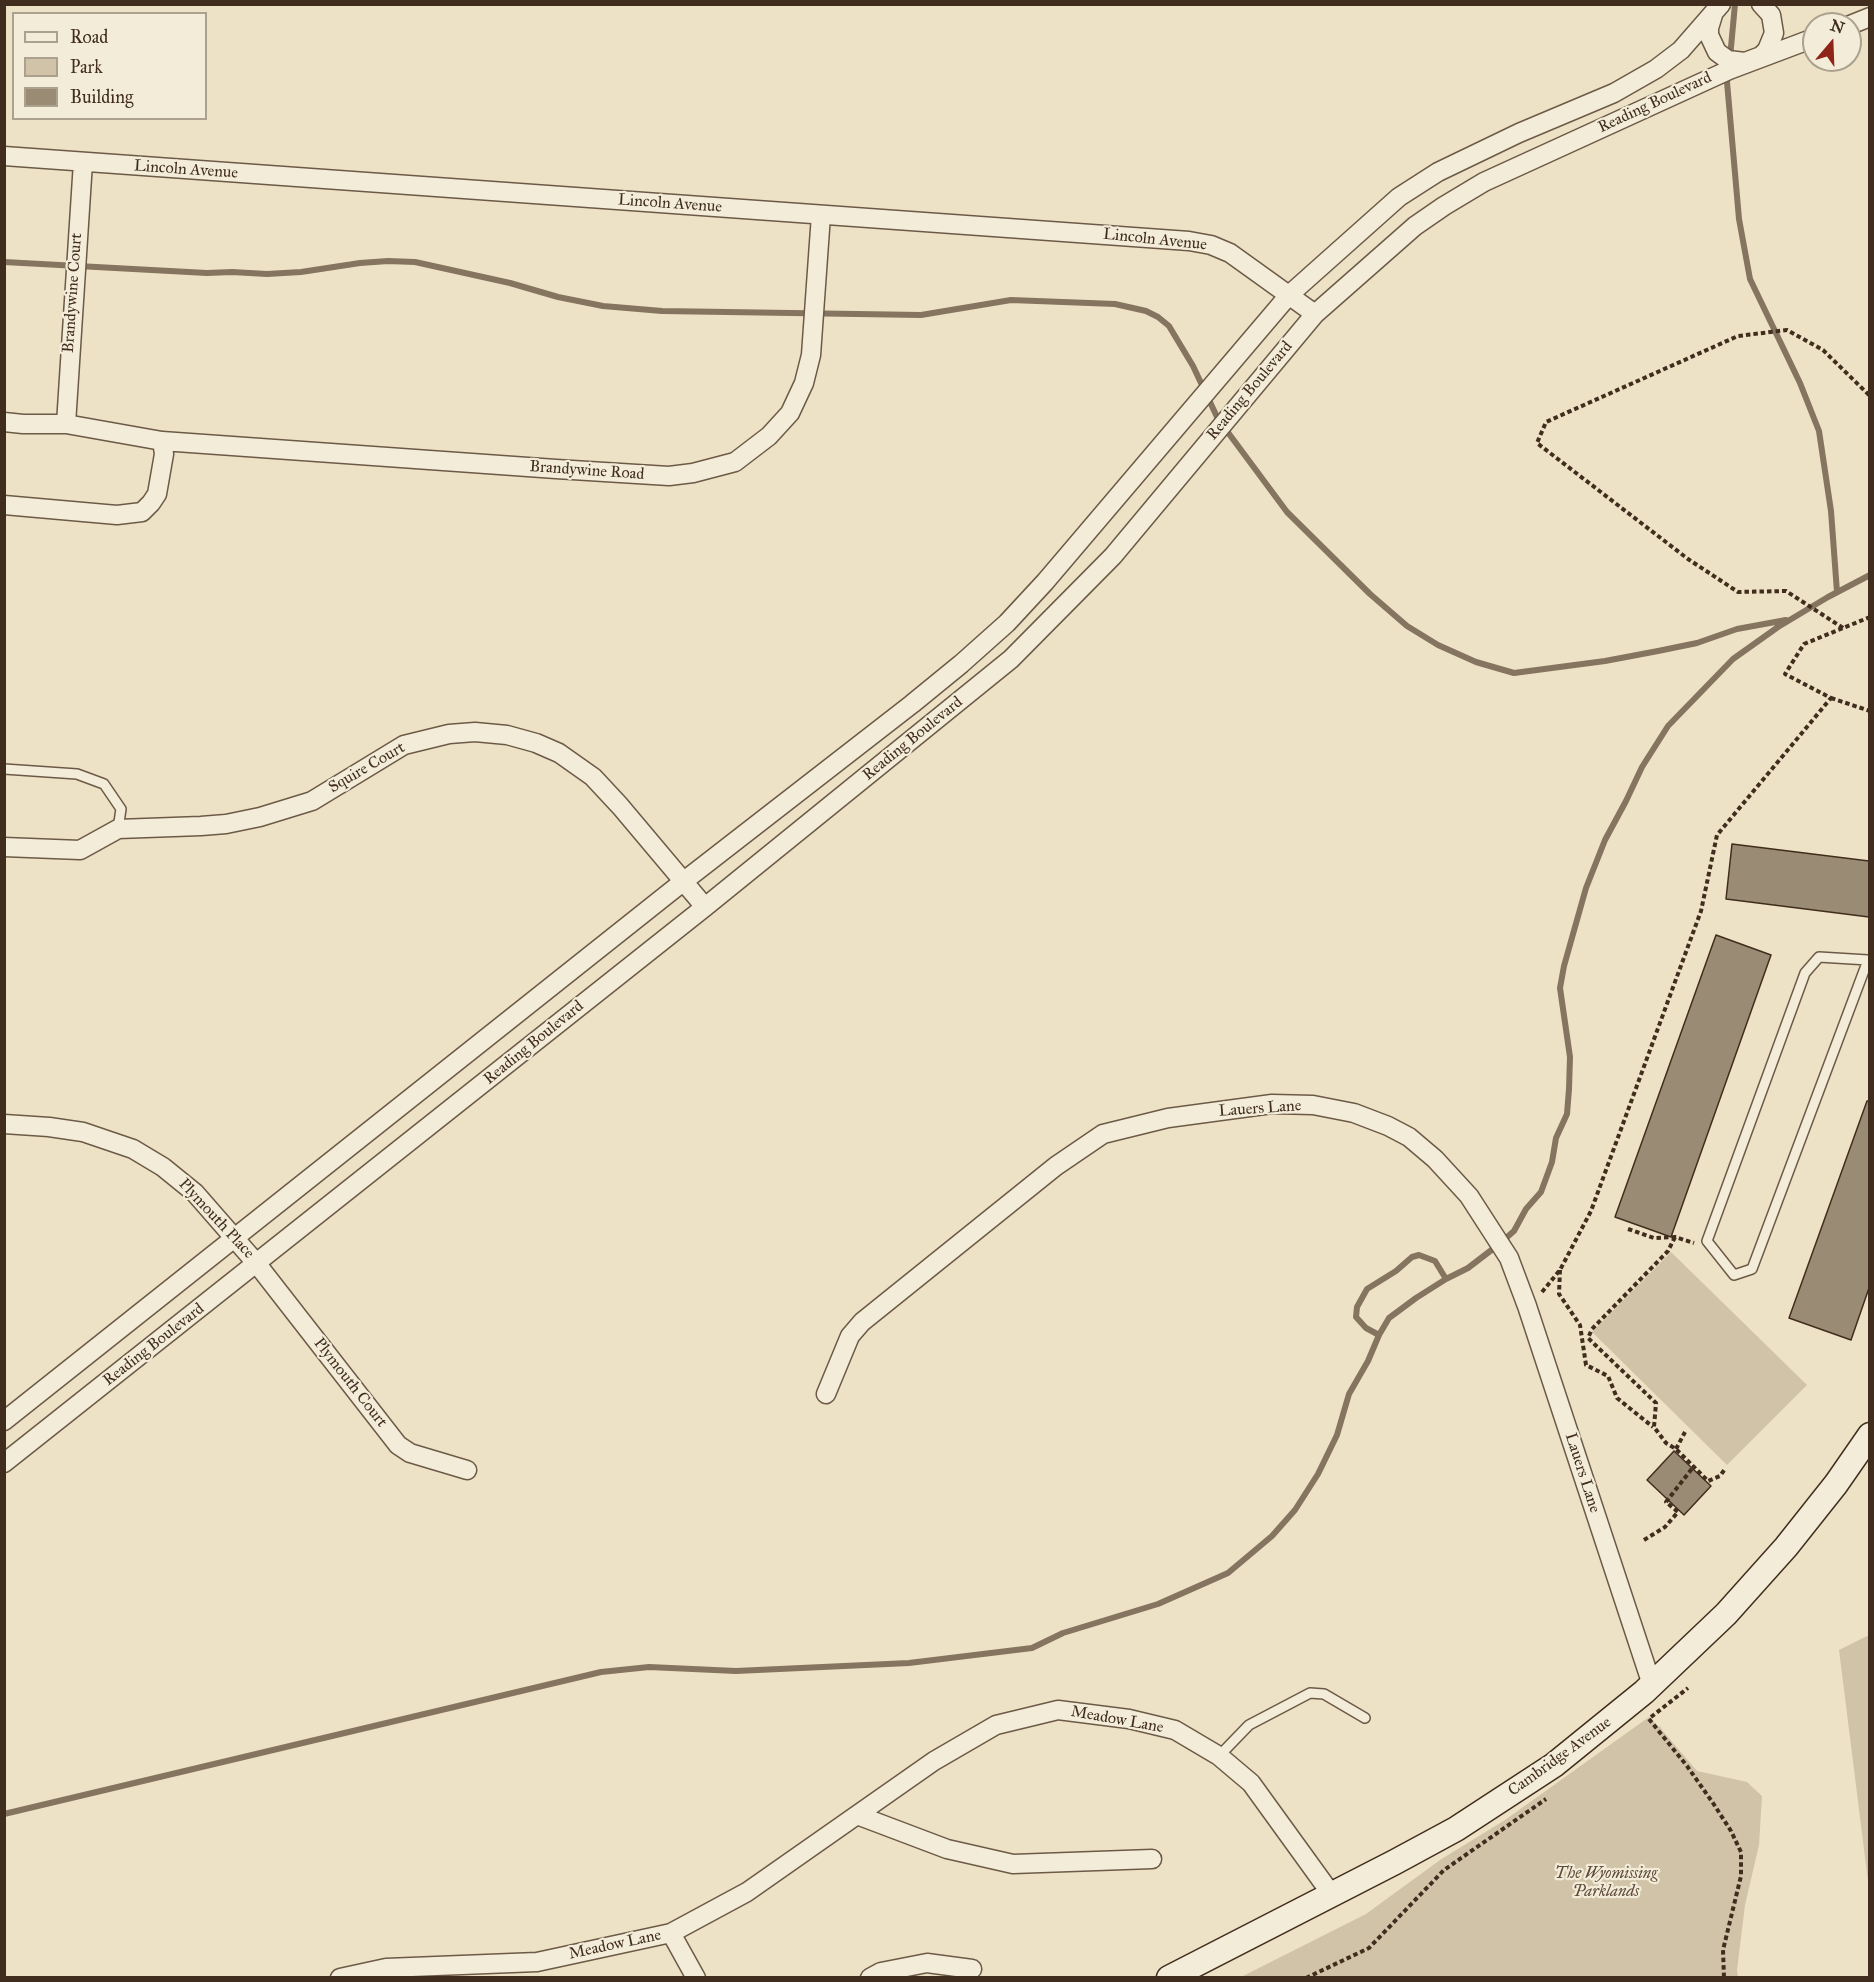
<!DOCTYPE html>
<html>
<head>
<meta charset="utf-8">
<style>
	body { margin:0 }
	#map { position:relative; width:1874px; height:1982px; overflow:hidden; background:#ede2c5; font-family:"IM FELL Great Primer",serif }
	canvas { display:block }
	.frame { position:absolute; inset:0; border:6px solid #412d1d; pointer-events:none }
	.legend { position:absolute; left:12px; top:12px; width:195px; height:108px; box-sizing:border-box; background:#f3ecd9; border:2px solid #aca08e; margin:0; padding:8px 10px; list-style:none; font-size:18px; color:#412d1d }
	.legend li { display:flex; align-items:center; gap:12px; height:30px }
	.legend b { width:30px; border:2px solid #aca08e }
	.north { position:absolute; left:1802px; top:12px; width:60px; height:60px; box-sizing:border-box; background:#f3ecd9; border:2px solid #aca08e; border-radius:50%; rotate:19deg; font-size:16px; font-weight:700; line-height:24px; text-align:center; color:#412d1d }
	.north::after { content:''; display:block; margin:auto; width:21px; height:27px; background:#8f2418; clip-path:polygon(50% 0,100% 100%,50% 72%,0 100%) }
</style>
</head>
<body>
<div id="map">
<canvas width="1874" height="1982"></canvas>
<div class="frame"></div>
<ul class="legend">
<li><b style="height:8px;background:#f3ecd9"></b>Road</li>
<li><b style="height:16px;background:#d0c3a8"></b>Park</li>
<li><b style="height:16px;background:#9a8b74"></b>Building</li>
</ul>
<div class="north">N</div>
</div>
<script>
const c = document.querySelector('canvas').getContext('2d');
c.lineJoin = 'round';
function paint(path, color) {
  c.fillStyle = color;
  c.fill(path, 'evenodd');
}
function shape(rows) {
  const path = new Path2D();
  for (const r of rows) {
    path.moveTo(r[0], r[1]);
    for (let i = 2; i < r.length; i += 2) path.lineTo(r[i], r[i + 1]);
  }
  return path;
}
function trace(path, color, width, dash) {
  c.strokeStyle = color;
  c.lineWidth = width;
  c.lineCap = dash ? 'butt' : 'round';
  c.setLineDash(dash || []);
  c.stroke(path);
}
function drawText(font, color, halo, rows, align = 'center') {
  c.font = font + ' "IM FELL Great Primer",serif';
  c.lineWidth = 4.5;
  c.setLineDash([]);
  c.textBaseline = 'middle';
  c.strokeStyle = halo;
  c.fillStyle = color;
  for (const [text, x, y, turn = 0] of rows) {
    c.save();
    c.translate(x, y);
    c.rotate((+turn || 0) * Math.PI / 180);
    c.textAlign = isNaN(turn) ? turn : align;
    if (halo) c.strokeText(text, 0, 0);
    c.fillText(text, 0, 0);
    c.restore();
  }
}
const green = shape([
	[1671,1252,1807,1385,1727,1465,1592,1332],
	[1869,1635,1869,1889,1839,1650],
	[1649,1717,1659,1727,1660,1726,1662,1730,1697,1771,1747,1782,1762,1796,1759,1845,1745,1905,1737,1970,1738,1977,1241,1977,1366,1914,1440,1860,1505,1820]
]);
const stream = shape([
	[1730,58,1735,4],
	[1728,74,1727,82,1739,219,1750,279,1800,383,1819,431,1831,511,1837,592],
	[4,262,207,273,232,272,267,274,301,272,360,263,388,261,415,262,510,283,558,297,603,306,662,311,921,315,1011,300,1115,304,1146,311,1158,317,1169,326,1193,366,1218,419,1287,512,1370,594,1407,626,1438,645,1476,662,1514,673,1605,661,1658,651,1697,643,1737,629,1786,620],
	[1379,1335,1366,1328,1356,1317,1357,1307,1367,1289,1396,1271,1412,1257,1419,1255,1435,1261,1446,1279],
	[4,1814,601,1672,649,1667,736,1671,909,1663,1032,1648,1063,1633,1158,1604,1228,1573,1272,1536,1295,1510,1318,1474,1337,1435,1349,1394,1368,1361,1379,1335,1389,1318,1416,1298,1446,1279,1468,1268,1498,1245,1514,1231,1526,1209,1541,1192,1552,1162,1556,1138,1567,1114,1569,1089,1570,1057,1560,988,1564,966,1586,888,1605,840,1626,801,1642,767,1668,726,1733,659,1778,627,1828,597,1870,575]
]);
const building = shape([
	[1732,844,1869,861,1869,917,1726,899,1732,844],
	[1716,935,1771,955,1671,1237,1615,1217,1716,935],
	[1867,1101,1869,1101,1869,1288,1851,1340,1789,1318,1867,1101],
	[1674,1451,1711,1486,1684,1515,1647,1480,1674,1451]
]);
const path = shape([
	[1843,628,1786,591,1738,592,1688,559,1537,443,1546,422,1738,336,1787,330,1823,350,1870,396],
	[1831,698,1870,711],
	[1628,1229,1654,1238,1675,1237,1694,1243],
	[1675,1237,1668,1251,1592,1329,1588,1338,1656,1403,1654,1427,1666,1443,1676,1449,1708,1481,1720,1476,1725,1469],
	[1560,1270,1559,1294,1580,1325,1586,1365,1608,1376,1617,1398,1653,1427],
	[1542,1292,1560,1270,1591,1211,1701,911,1717,835,1831,698,1785,674,1804,644,1870,617],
	[1676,1449,1685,1432],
	[1644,1540,1665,1527,1678,1512,1666,1502,1694,1466],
	[1651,1717,1688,1688],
	[1649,1719,1687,1766,1713,1803,1731,1831,1741,1852,1741,1876,1723,1950,1724,1978],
	[1306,1978,1369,1948,1444,1870,1546,1799]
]);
const lane = shape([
	[4,769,77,774,104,784,121,809,118,829],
	[1868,960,1752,1269,1734,1275,1707,1241,1805,973,1819,957,1868,960,1870,960],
	[1219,1756,1249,1725,1310,1693,1324,1694,1365,1718]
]);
const street = shape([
	[1713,15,1709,28,1709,35,1717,52,1728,60,1745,62,1761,56,1767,50,1774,33,1771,15,1761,4],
	[1850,25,1870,17],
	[4,156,1189,241,1211,245,1230,253,1315,314],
	[83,162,66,424,162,441,556,469,669,476,693,473,735,462,769,436,790,413,804,383,811,355,821,215],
	[4,422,23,424,66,424],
	[4,505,117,515,142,512,151,503,157,494,164,454,162,441],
	[4,847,80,850,118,829,201,826,226,824,260,817,312,801,404,745,449,734,475,732,507,735,536,743,559,753,593,777,620,806,705,907],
	[4,1124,49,1127,83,1132,133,1149,163,1167,195,1193,257,1264,398,1445,410,1453,467,1470],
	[826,1394,850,1336,862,1322,1056,1166,1103,1134,1168,1118,1272,1104,1313,1105,1354,1113,1388,1126,1409,1137,1435,1159,1469,1196,1509,1258,1527,1306,1652,1685],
	[4,1421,684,881,912,704,961,664,1007,623,1045,582,1289,295,1399,197,1438,172,1519,133,1614,93,1656,69,1681,50,1721,4],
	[4,1463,705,907,1011,659,1113,556,1315,314,1415,226,1444,206,1484,182,1729,70,1814,38],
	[857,1815,947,1849,1013,1864,1152,1859],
	[671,1933,696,1978],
	[340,1978,386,1968,537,1962,671,1933,747,1892,934,1761,996,1725,1058,1710,1129,1719,1175,1730,1219,1756,1251,1783,1332,1895],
	[870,1978,881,1972,927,1963,972,1969]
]);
const secondary = shape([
	[1169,1978,1395,1862,1456,1829,1554,1765,1644,1692,1726,1614,1786,1547,1836,1484,1870,1435]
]);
const streetNames = [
	["Reading Boulevard",1655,103,-25],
	["Lincoln Avenue",186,170,4],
	["Lincoln Avenue",670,204,4],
	["Lincoln Avenue",1155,240,6],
	["Brandywine Court",73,293,-86],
	["Reading Boulevard",1250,391,-50],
	["Brandywine Road",587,471,4],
	["Reading Boulevard",913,739,-39],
	["Squire Court",367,768,-30],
	["Reading Boulevard",534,1043,-39],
	["Lauers Lane",1260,1109,-4],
	["Plymouth Place",216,1219,47],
	["Reading Boulevard",154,1345,-38],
	["Plymouth Court",350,1383,52],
	["Lauers Lane",1582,1473,72],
	["Meadow Lane",1117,1720,10],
	["Cambridge Avenue",1560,1757,-36],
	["Meadow Lane",615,1945,-12]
];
const parkNames = [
	["The Wyomissing",1606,1874],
	["Parklands",1606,1892]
];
paint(green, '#d0c3a8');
trace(stream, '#857460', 6);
paint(building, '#9a8b74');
trace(building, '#412d1d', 1.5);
trace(lane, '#6c5a47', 12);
trace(street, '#6c5a47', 21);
trace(secondary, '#412d1d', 27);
trace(path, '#412d1d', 4, [4.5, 3]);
trace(lane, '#f3ecd9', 9);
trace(street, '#f3ecd9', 18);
trace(secondary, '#f3ecd9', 24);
drawText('16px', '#412d1d', '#f3ecd9', streetNames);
drawText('italic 16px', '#5e4b39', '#f3ecd9', parkNames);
</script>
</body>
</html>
